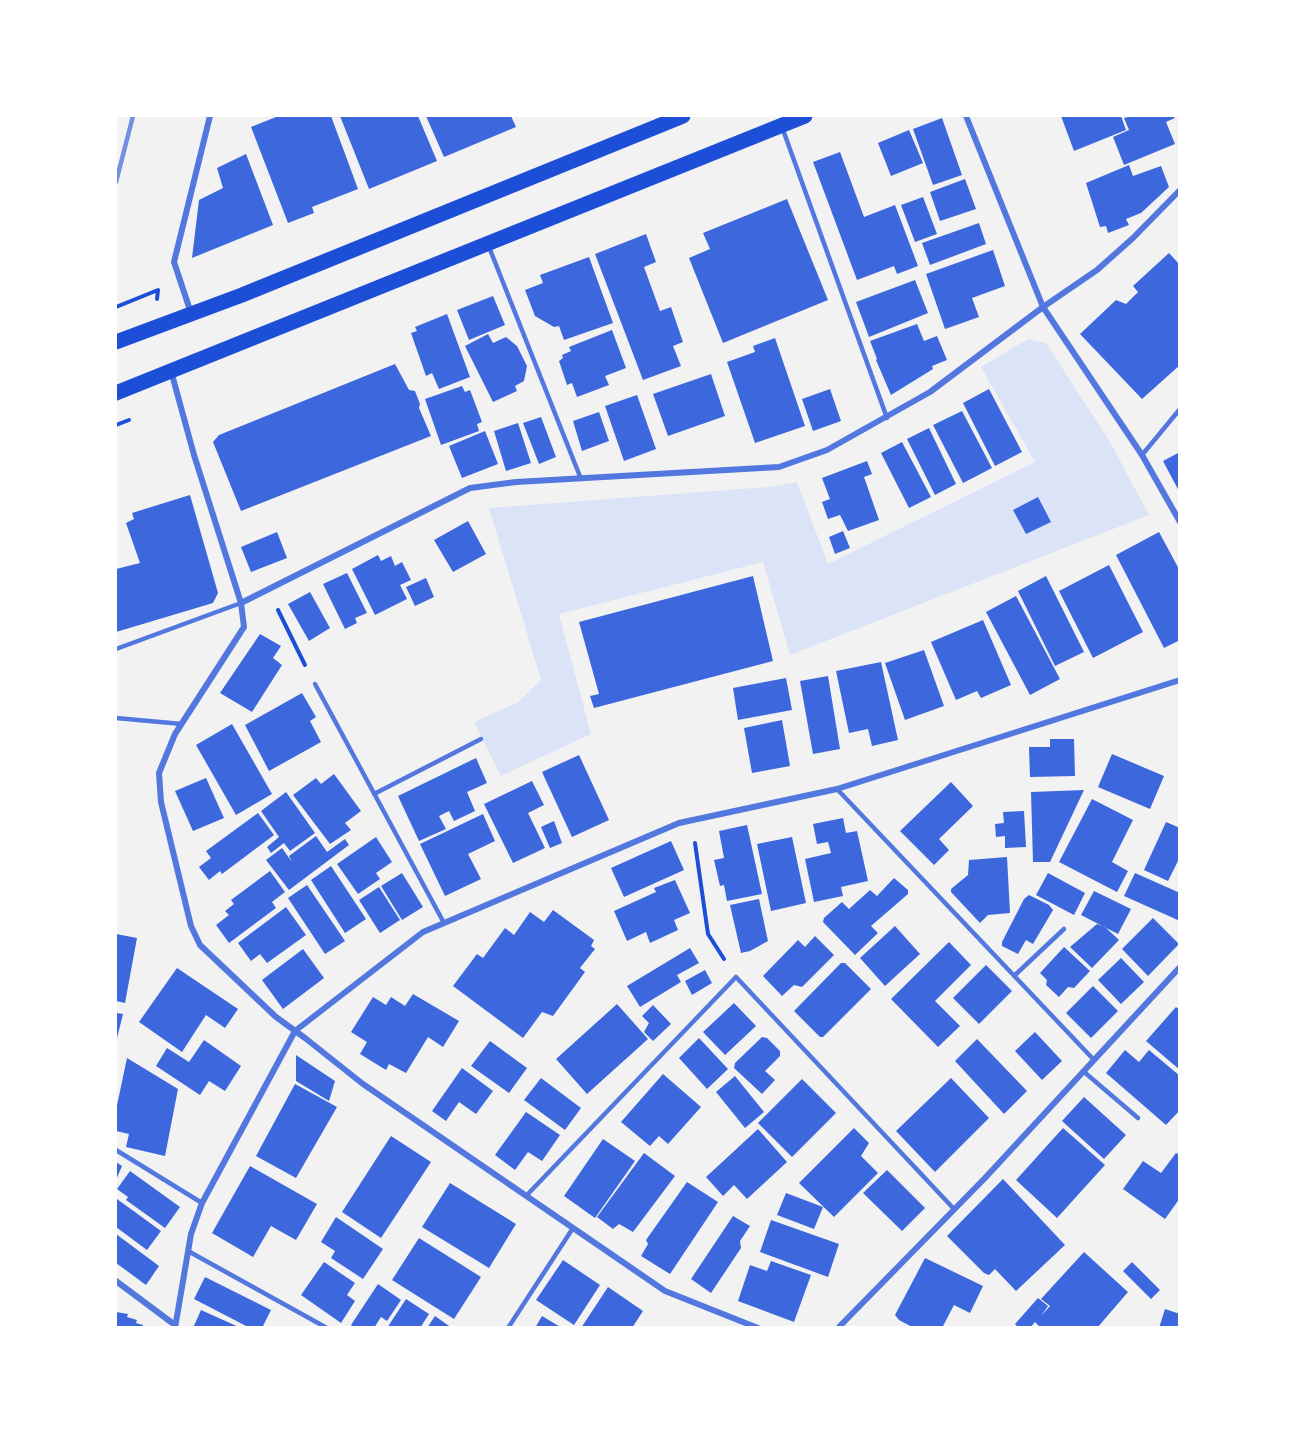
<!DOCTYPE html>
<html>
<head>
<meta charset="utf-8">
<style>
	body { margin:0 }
	#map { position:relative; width:1295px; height:1443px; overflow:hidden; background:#f2f2f2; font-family:"Noto Sans",sans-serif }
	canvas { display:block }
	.frame { position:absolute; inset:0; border:117px solid #fff; pointer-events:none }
</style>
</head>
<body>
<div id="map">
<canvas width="1295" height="1443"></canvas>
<div class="frame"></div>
</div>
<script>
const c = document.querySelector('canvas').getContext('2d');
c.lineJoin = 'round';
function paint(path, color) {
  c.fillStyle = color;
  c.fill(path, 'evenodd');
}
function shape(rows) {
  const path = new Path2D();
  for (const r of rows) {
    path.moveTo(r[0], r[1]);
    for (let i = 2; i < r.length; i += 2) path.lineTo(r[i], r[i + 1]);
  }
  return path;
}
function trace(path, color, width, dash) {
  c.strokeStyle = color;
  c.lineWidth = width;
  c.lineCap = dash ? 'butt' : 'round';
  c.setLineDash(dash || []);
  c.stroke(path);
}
const green = shape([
	[1028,339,1046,343,1110,442,1149,515,790,655,763,562,559,614,591,734,501,776,474,722,517,703,541,680,489,508,767,487,797,482,828,564,1035,462,981,367]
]);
const building = shape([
	[276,116,331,116,358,189,312,207,314,213,288,223,251,127,276,117],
	[340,116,418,116,437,161,369,189],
	[426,116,511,116,516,127,444,157],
	[1061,116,1121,116,1126,130,1074,151],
	[1132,116,1173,116,1175,118,1166,122,1175,144,1124,165,1113,137,1129,130,1124,118],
	[942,118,962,175,933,185,913,129],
	[909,130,923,163,891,176,878,143],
	[840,152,864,217,895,205,918,266,897,274,894,266,857,280,813,162],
	[246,154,273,225,192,258,199,200,223,188,217,168],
	[1129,165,1133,176,1161,166,1169,187,1141,213,1126,219,1129,225,1108,233,1106,226,1100,227,1086,183],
	[965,179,976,209,940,221,930,192],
	[923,197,937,234,915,242,901,205],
	[787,199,828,300,723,343,689,258,710,249,703,233],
	[979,223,986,244,930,265,922,243],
	[646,234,656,262,644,267,660,311,671,307,683,342,673,346,681,366,643,380,595,254],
	[993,250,1005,286,972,298,979,317,945,329,926,274],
	[1169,253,1180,265,1180,365,1142,399,1080,334,1116,300,1126,304,1138,292,1133,286],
	[589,257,613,323,564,340,559,326,554,327,535,316,525,290,543,283,540,275],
	[915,280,928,313,869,337,856,302],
	[493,296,505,325,469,340,457,310],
	[447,314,470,377,439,389,432,373,426,376,411,333,417,331,415,327],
	[917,324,924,341,937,336,947,360,932,366,933,369,891,395,876,360,877,359,870,341],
	[612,330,626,368,605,376,609,385,577,397,572,383,567,385,559,361,563,358,562,355,571,351,569,347],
	[488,334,493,343,506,337,517,346,527,366,524,381,515,386,517,391,493,402,465,346],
	[775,338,805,426,755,443,727,362,755,352,753,346],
	[395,364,409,390,415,391,420,404,419,408,431,436,241,511,213,442,219,435],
	[711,374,725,416,668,436,653,394],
	[462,386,465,392,470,390,482,422,477,424,479,431,441,445,425,399],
	[830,389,841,421,813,431,802,399],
	[989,389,1022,452,995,466,963,403],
	[637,395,656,449,624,461,605,406],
	[962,411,992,468,963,483,933,425],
	[599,412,609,441,582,451,573,421],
	[541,417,556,457,539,464,523,423],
	[518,423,531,463,506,471,494,431],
	[929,428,956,484,935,495,907,439],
	[485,431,498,464,462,478,449,446],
	[902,442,931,497,909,508,881,453],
	[1180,452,1180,493,1163,461],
	[867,461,872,474,864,477,879,520,848,531,840,515,828,519,822,502,830,499,822,478],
	[190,495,218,593,213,603,116,632,116,569,140,563,126,523,134,519,132,513],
	[1038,497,1051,522,1026,534,1013,510],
	[468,521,486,554,453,572,434,540],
	[843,531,850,548,835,554,829,537],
	[277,532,287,558,251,572,241,547],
	[1159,532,1180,571,1180,640,1164,648,1116,555],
	[378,555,381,561,391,556,395,566,402,562,411,580,400,585,407,599,375,615,352,569],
	[1109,565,1143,632,1093,658,1059,591],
	[347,573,367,613,355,618,357,623,345,629,323,584],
	[753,576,773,661,594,708,590,696,599,694,579,622],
	[1046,576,1084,652,1055,666,1018,591],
	[426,578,434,597,415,606,406,587],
	[310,592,330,628,309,641,288,604],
	[1016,596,1060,679,1030,695,986,612],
	[983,620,1011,685,981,698,977,691,956,700,931,642],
	[260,634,281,646,273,658,282,665,252,712,220,693],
	[924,650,944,706,905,720,885,663],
	[881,662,898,740,872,746,868,729,849,733,836,671],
	[828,676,840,749,813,754,800,681],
	[786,678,792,710,738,720,733,688],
	[302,693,316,717,310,721,321,742,269,771,245,725],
	[782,720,790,766,752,773,744,728],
	[232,724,272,794,236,815,196,745],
	[1050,739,1074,739,1075,776,1030,777,1029,747,1050,747],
	[1112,754,1164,776,1150,809,1098,787],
	[579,755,609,820,572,837,542,772],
	[476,758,487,783,467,792,475,811,454,821,449,811,439,816,446,829,419,841,398,796],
	[334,774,361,811,345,823,351,830,330,844,293,795,316,778,321,784],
	[206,778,224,818,193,831,175,791],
	[532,781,544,805,528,813,545,848,513,863,484,804],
	[951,782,973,806,939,839,949,850,934,865,900,831],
	[1084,790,1050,862,1033,862,1031,792],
	[286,792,315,833,290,851,284,843,271,853,267,847,279,837,261,811],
	[1092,799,1133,820,1112,862,1128,871,1117,892,1059,862],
	[1024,811,1026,847,1005,848,1005,836,996,837,995,824,1004,823,1003,812],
	[258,813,274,835,222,874,220,871,209,880,199,867,211,858,206,851],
	[483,814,495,841,468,854,481,879,445,896,420,844],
	[843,818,846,833,857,831,868,881,841,887,843,896,814,902,805,859,831,853,828,842,817,844,813,824],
	[554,821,562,843,550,848,541,827],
	[1166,822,1180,828,1180,857,1168,881,1144,870],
	[747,825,762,894,727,901,724,885,720,886,714,860,724,858,719,831],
	[316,836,327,852,345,839,349,845,289,890,266,860,282,848,292,862,289,856],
	[376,837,392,862,376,873,380,879,358,894,337,864],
	[792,837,806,903,771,911,757,844],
	[671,841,684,870,624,897,611,868],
	[1007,857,1010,913,988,915,980,923,951,892,951,889,968,875,969,860],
	[331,866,366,919,345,933,311,880],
	[270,871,285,892,272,902,276,908,229,943,216,925,229,915,225,911,234,904,231,900],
	[402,873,423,907,402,920,381,886],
	[1048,873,1085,893,1074,915,1036,895],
	[1135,873,1180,893,1180,921,1124,896],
	[894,878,908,890,908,894,871,926,878,933,855,955,823,922,824,918,842,902,849,909,870,890,877,896],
	[675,880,690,913,674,920,678,930,650,943,646,932,627,941,614,911,656,892,654,888],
	[307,885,345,941,325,954,288,898],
	[379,887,400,920,380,933,359,900],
	[1094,891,1131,909,1118,934,1081,915],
	[1029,895,1049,905,1053,910,1033,944,1026,940,1018,954,1002,946,1002,942,1024,899],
	[759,899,768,941,750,951,741,953,730,905],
	[286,907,306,935,267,963,260,954,251,961,238,943],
	[553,910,594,940,591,946,595,949,580,968,585,972,553,1016,542,1012,523,1038,453,986,477,954,483,958,505,928,514,935,530,912,544,922],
	[1153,918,1179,944,1148,976,1122,949],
	[1097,924,1105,927,1119,940,1092,968,1070,947],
	[895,926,920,954,885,986,860,958],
	[116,934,137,938,125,1003,116,1001],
	[815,936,834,955,802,987,794,985,782,996,763,976,798,940,805,947],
	[949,942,971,965,935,1001,960,1026,938,1047,891,999],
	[1064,947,1090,971,1074,988,1068,987,1059,997,1046,985,1047,980,1040,973],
	[690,948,699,963,677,975,681,982,640,1007,627,986],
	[303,949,324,978,283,1009,262,980],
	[1121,958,1144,982,1121,1004,1098,980],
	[841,963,845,963,871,989,823,1037,820,1037,794,1011],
	[986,965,1012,991,979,1024,953,998],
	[177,968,238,1009,225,1028,206,1015,182,1052,139,1022],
	[705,970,712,983,692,995,685,981],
	[1093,986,1118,1011,1091,1038,1066,1013],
	[413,994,459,1021,443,1047,428,1037,406,1073,389,1064,386,1070,360,1054,367,1042,351,1032,373,997,386,1005,391,997,405,1006],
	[734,1003,756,1026,725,1055,703,1032],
	[617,1004,648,1039,587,1094,556,1059],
	[653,1005,671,1024,653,1041,644,1032,649,1023,642,1016],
	[1176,1007,1180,1010,1180,1070,1146,1041],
	[116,1013,123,1014,117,1038,116,1038],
	[1035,1032,1062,1061,1042,1080,1015,1051],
	[762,1037,767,1038,780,1051,780,1056,765,1071,775,1080,762,1094,734,1068,735,1063],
	[699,1038,728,1069,707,1089,679,1058],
	[977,1039,1027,1091,1004,1114,955,1061],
	[204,1040,241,1066,225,1091,209,1081,200,1095,156,1066,167,1048,189,1062],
	[490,1041,527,1068,509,1093,471,1066],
	[1125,1050,1139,1062,1149,1050,1180,1076,1180,1110,1166,1125,1106,1073],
	[296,1055,335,1081,329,1101,296,1081],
	[127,1058,178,1089,165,1156,126,1147,129,1134,116,1131,116,1110],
	[462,1068,493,1091,476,1114,459,1102,446,1121,432,1111],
	[663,1074,701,1107,668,1144,659,1136,650,1146,621,1122],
	[735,1076,764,1112,745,1128,716,1092],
	[541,1078,581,1108,565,1130,524,1100],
	[951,1078,989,1118,935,1172,896,1131],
	[802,1079,836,1113,792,1157,758,1123],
	[295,1084,337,1107,296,1178,256,1156],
	[1084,1097,1126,1135,1104,1159,1062,1121],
	[526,1112,560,1135,542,1161,528,1152,515,1170,495,1155],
	[854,1128,869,1143,861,1156,878,1173,834,1217,799,1183],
	[1063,1128,1105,1165,1057,1218,1016,1180],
	[758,1129,787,1162,747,1199,734,1185,723,1196,706,1177],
	[391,1136,431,1162,381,1238,342,1212],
	[603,1139,635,1161,595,1218,564,1196],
	[644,1153,675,1176,633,1232,619,1224,613,1229,597,1217],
	[1176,1153,1180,1155,1180,1198,1165,1219,1123,1189,1143,1161,1161,1173],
	[116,1162,122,1166,116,1180],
	[250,1166,317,1204,296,1240,271,1226,253,1257,212,1233],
	[887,1170,925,1208,902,1231,863,1193],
	[130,1171,180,1207,165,1228,126,1200,128,1197,117,1189],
	[1003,1179,1065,1245,1016,1291,995,1269,989,1275,984,1273,947,1236],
	[687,1182,718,1202,670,1274,641,1256,648,1244,646,1240],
	[450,1183,516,1224,489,1268,422,1227],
	[786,1193,823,1207,814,1229,777,1215],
	[117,1199,161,1231,147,1250,116,1227,116,1201],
	[733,1216,750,1226,740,1241,741,1248,711,1293,691,1279],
	[336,1217,383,1249,363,1279,331,1258,335,1251,321,1242],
	[771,1220,839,1244,828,1277,760,1252],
	[116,1234,159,1266,146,1285,116,1263],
	[419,1238,481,1277,454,1319,392,1280],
	[1084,1252,1128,1292,1097,1328,1041,1328,1035,1322,1030,1328,1019,1328,1015,1324,1038,1298,1048,1306,1041,1316,1050,1306,1041,1299],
	[925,1258,983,1286,970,1313,954,1305,942,1328,914,1328,899,1320,895,1315],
	[563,1260,600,1285,574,1325,536,1300],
	[771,1261,811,1275,794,1322,738,1301,750,1265,767,1271],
	[324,1262,355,1283,347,1295,355,1301,341,1323,301,1295],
	[1132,1262,1160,1290,1151,1299,1123,1271],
	[205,1277,271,1310,262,1328,250,1328,194,1299],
	[378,1284,401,1300,387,1321,381,1317,374,1328,354,1328,351,1325],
	[608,1287,643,1311,632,1328,581,1328],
	[406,1299,429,1314,420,1328,387,1328],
	[1165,1309,1180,1314,1180,1328,1159,1328],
	[201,1310,241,1328,193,1328],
	[116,1312,128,1314,127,1317,137,1320,136,1323,143,1325,142,1328,116,1328],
	[435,1316,452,1328,427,1328],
	[542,1316,562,1328,535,1328]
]);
const path = shape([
	[116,307,158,290,157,299],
	[116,425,129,420],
	[278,610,305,665],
	[695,843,708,934,724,959]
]);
const service = shape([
	[782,127,887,418],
	[489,247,581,479],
	[1142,455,1180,409],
	[116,649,241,603],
	[315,684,444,923],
	[116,718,182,724],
	[837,789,1094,1060],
	[374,794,481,739],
	[1014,976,1064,929],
	[1083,1071,1138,1118],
	[116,1150,202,1203],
	[526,1196,736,977,954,1209],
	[188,1251,327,1328],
	[508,1328,573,1228]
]);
const minor = shape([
	[966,116,1043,307,1142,455,1180,522],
	[191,313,174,262,210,116],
	[171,371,194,455,241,603,244,627,175,734,159,773,161,802,191,926,200,945,276,1017,305,1038,363,1084,665,1291,758,1328],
	[241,603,470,488,516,482,779,467,827,450,930,392,1043,307,1097,270,1133,238,1180,190],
	[116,1281,175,1325],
	[175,1328,191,1234,202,1203,295,1031,423,932,679,823,837,789,1180,680],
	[838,1328,985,1178,1180,967]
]);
const primary = shape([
	[116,342,242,295,683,116],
	[116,393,805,116]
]);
const rail = shape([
	[116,182,133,116]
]);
paint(green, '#dbe4f7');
paint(building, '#3d67dc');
trace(path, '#1d4ed8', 4);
trace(service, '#5277de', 4.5);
trace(minor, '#5277de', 6);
trace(primary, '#1d4ed8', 15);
trace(rail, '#7290e2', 4.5);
</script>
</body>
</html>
